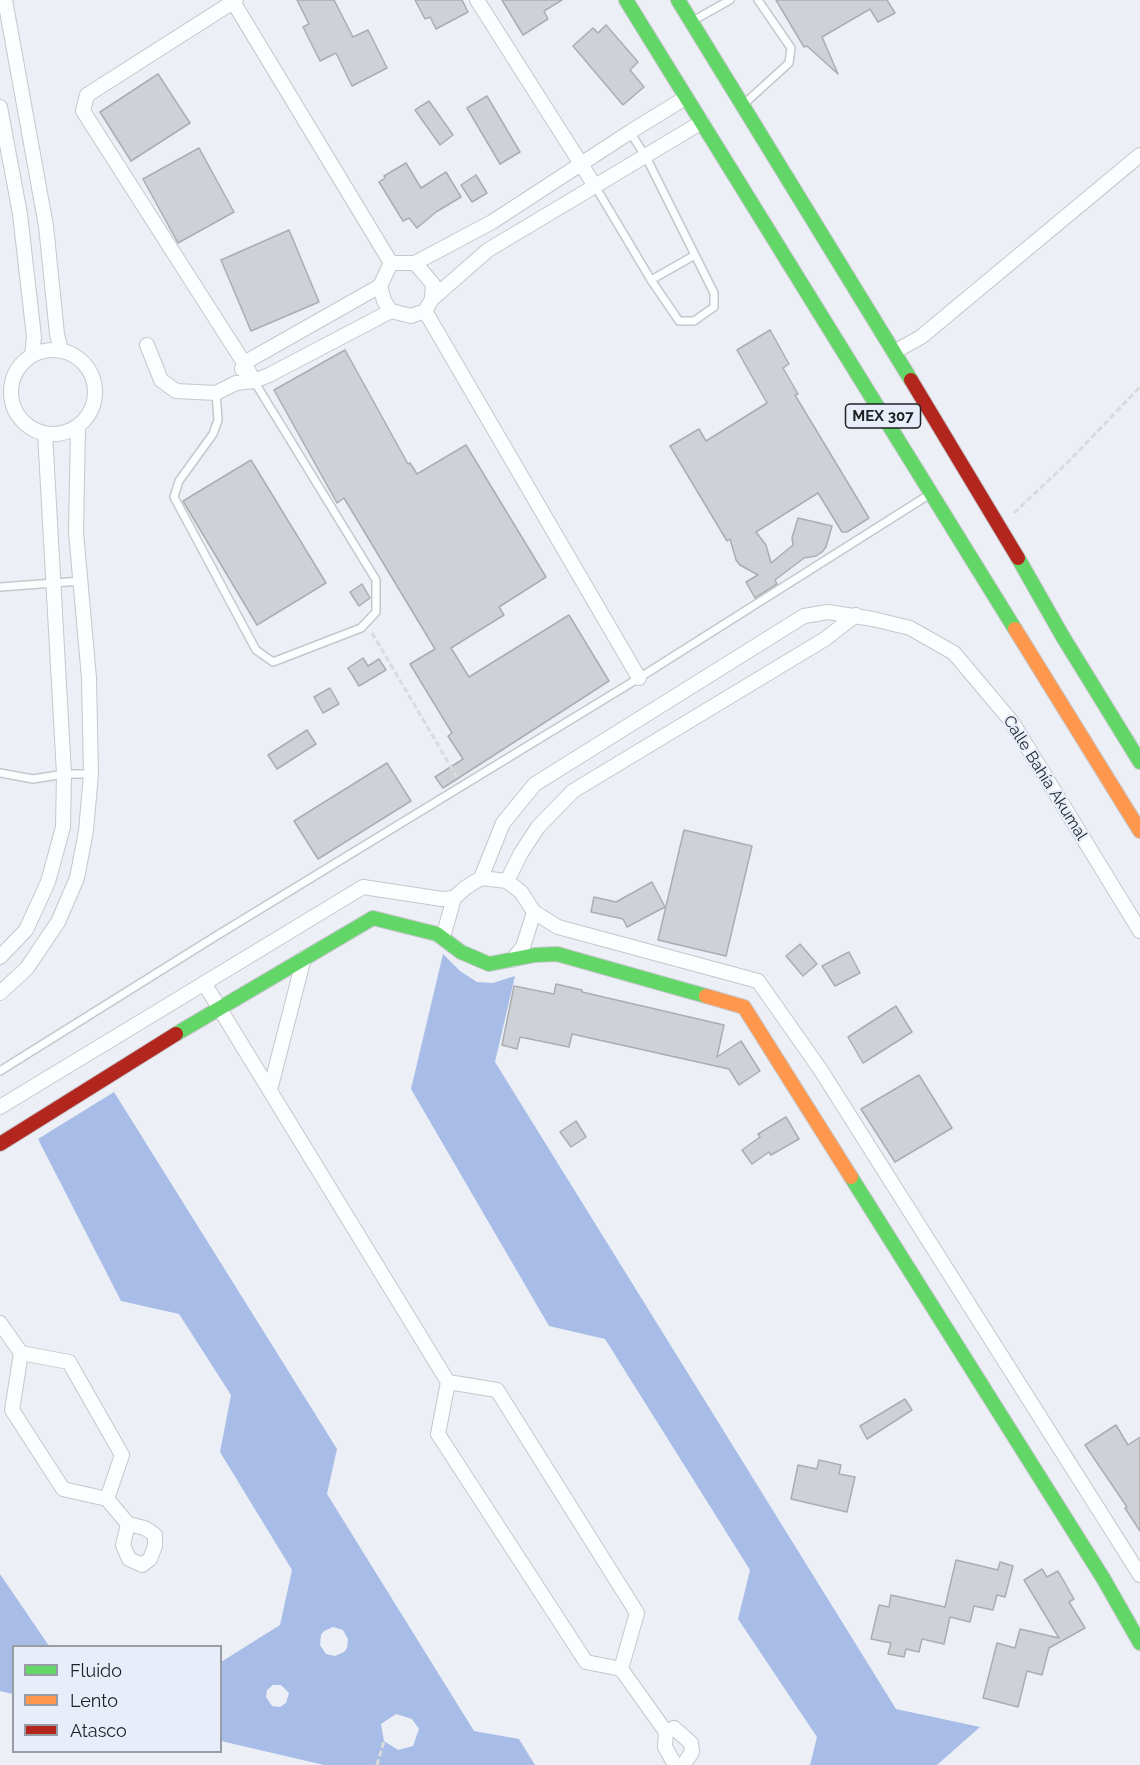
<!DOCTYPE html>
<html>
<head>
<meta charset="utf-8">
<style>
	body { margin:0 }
	#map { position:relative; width:1140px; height:1765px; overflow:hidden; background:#eceff5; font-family:Raleway,sans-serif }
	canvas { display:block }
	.legend { position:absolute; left:12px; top:1645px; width:210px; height:108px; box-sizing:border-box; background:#e8eef9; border:2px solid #989ca4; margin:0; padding:8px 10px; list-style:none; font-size:18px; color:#1f2125 }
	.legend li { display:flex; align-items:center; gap:12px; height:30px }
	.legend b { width:30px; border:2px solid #989ca4 }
</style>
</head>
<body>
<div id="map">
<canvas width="1140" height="1765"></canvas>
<ul class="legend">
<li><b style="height:8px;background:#63d668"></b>Fluido</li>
<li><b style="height:8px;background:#ff974d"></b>Lento</li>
<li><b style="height:8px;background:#b3261e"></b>Atasco</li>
</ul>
</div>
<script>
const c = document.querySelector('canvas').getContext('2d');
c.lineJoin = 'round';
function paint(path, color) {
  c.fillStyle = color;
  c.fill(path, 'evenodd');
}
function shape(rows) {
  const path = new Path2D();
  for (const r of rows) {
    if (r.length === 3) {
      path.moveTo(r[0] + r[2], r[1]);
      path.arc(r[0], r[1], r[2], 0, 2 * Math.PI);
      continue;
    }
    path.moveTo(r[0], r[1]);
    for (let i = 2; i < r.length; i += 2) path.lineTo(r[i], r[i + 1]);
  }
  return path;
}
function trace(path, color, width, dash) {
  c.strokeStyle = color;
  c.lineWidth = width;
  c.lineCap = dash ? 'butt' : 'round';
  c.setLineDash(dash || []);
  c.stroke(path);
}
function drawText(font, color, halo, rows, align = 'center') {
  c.font = font + ' Raleway,sans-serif';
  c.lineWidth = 4.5;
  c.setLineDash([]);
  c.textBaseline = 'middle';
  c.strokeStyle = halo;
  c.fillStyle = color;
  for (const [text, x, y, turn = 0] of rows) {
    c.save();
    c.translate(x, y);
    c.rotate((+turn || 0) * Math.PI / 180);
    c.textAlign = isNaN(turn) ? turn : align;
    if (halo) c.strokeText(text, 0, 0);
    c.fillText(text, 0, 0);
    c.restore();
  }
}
const water = shape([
	[443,954,460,971,477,982,493,983,515,976,495,1062,896,1709,980,1727,937,1765,810,1765,817,1737,738,1619,750,1570,605,1339,549,1326,411,1089],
	[114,1092,337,1449,327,1494,474,1731,519,1739,535,1765,324,1765,221,1741,221,1662,280,1625,292,1570,220,1452,231,1395,179,1314,121,1301,38,1139],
	[333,1627,343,1630,348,1639,347,1648,344,1652,335,1656,326,1654,320,1645,321,1635,324,1631],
	[273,1685,281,1685,289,1693,286,1703,280,1707,272,1706,266,1697,267,1690],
	[396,1714,412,1719,419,1729,413,1746,398,1750,384,1741,381,1724],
	[0,1574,49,1646,14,1646,13,1694,0,1691]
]);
const building = shape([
	[297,0,334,0,353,37,368,30,387,68,352,86,336,53,320,61,303,27,309,24,297,0],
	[415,0,462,0,468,12,436,29,430,17,425,19,415,0],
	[502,0,562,0,544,11,548,19,523,35,502,0],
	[776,0,887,0,895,13,878,22,870,9,822,37,838,74,807,46,804,47,776,0],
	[606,25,638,62,630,70,644,87,623,105,573,46,593,28,598,33,606,25],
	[158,74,190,123,131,161,100,112,158,74],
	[487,96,520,152,500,164,467,108,487,96],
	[429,101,453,135,440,145,415,110,429,101],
	[199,148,234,212,178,243,143,179,199,148],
	[406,163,421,188,446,172,461,197,436,212,417,228,409,218,403,221,379,182,385,178,384,176,406,163],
	[476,175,487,193,472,202,461,185,476,175],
	[289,230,319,302,251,331,221,260,289,230],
	[770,330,789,364,783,368,798,394,795,395,869,518,847,532,842,532,818,493,756,532,766,545,771,563,793,545,792,538,798,518,832,526,826,547,822,552,816,556,804,558,775,580,777,584,755,598,746,582,758,575,740,565,736,560,730,539,727,541,670,446,699,429,706,441,767,403,737,350,770,330],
	[345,350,408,464,410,463,417,474,466,445,546,577,499,607,504,615,451,648,469,677,569,615,609,681,443,788,435,777,463,759,448,736,452,733,410,664,435,649,344,498,337,503,274,390,345,350],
	[251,460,326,583,257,625,183,501,251,460],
	[362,584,370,598,359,606,350,592,362,584],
	[363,658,368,666,379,659,386,670,359,686,348,668,363,658],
	[330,688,339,704,323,713,314,697,330,688],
	[307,730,316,744,277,769,268,755,307,730],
	[387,763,411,801,318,859,294,821,387,763],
	[684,830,752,846,726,956,658,940,684,830],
	[652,882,665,907,627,927,623,919,591,912,594,897,616,902,652,882],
	[800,944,817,964,803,976,786,956,800,944],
	[849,952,860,973,835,986,822,966,849,952],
	[556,984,582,990,582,992,724,1025,717,1057,741,1041,760,1071,739,1085,729,1069,572,1034,569,1047,520,1037,517,1049,502,1045,514,986,554,994,556,984],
	[896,1006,912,1032,863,1063,848,1037,896,1006],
	[919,1075,952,1128,895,1162,861,1109,919,1075],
	[786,1117,799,1139,771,1155,769,1152,752,1164,742,1150,760,1137,758,1134,786,1117],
	[576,1121,586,1137,571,1147,560,1132,576,1121],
	[905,1399,912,1410,867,1439,860,1426,905,1399],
	[1116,1425,1128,1445,1140,1437,1140,1531,1125,1508,1127,1507,1085,1445,1116,1425],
	[819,1460,841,1465,839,1474,855,1477,847,1512,791,1499,798,1465,817,1469,819,1460],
	[956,1560,998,1570,1000,1562,1013,1566,1005,1597,997,1595,993,1610,974,1606,970,1622,950,1617,944,1644,922,1639,919,1652,906,1649,904,1657,888,1654,891,1643,871,1639,879,1605,889,1607,891,1595,945,1607,956,1560],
	[1042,1569,1047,1577,1058,1571,1074,1599,1069,1602,1085,1628,1049,1648,1042,1675,1027,1671,1018,1707,983,1698,997,1643,1015,1648,1020,1629,1059,1638,1024,1580,1042,1569]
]);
const path = shape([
	[1014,513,1070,460,1140,387],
	[372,633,457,777],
	[377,1765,384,1741]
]);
const lane = shape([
	[696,19,730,0],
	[745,103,789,63,791,48,758,0],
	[595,186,651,280,679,321,694,321,714,307,714,293,646,157,630,132],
	[651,280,695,255],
	[216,393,218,420,213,434,179,481,174,497,256,650,273,662,361,628,376,612,376,580,254,381],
	[0,587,81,581],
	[0,773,33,779,64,774,91,774],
	[0,1071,216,936,639,678,927,496]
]);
const street = shape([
	[5,0,46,226,57,334,61,350],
	[232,0,391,263],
	[236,0,87,95,83,111,244,363,254,381],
	[477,0,595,186],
	[0,107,20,214,34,337,32,355],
	[415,263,492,222,630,132,685,98],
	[432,299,433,284,415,263,391,263,380,286,384,301,391,311,411,316,425,311,432,299,488,250,702,122],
	[425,311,639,678],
	[147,345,161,380,176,391,216,393,236,383,254,381,269,375,391,311],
	[53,392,42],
	[894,352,921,337,1140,155],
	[242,369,244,363,380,286],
	[481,878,503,823,535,784,804,616,828,612,873,619,910,628,954,653,1012,722,1140,931],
	[507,881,521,853,538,827,573,791,825,639,856,615],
	[443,937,454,898],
	[0,957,26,930,48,882,63,827,64,774,45,433],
	[512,960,523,947,534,912],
	[204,983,448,1382,438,1434,586,1662,621,1669,666,1732,665,1747,675,1765,684,1764,692,1752,691,1743,674,1728,666,1732],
	[0,993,27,968,58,922,77,878,86,831,91,774,89,678,76,532,78,426],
	[270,1090,304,958],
	[0,1107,363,887,442,899,454,898,465,888,481,878,507,881,521,892,534,912,558,927,758,981,820,1069,1140,1575],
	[0,1323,21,1353,12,1410,63,1489,107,1499,128,1524,123,1545,129,1559,142,1565,150,1559,155,1546,155,1535,145,1528,128,1524],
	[21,1353,69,1362,122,1455,107,1499],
	[448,1382,497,1390,637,1613,621,1669]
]);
const fast = shape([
	[626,0,1015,629],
	[678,0,911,380],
	[1018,558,1063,637,1140,762],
	[176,1034,373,918,437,934,461,952,489,964,535,955,557,954,706,996],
	[851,1177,1103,1578,1140,1643]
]);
const slow = shape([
	[1015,629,1140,831],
	[706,996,744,1007,851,1177]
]);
const jam = shape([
	[911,380,1018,558],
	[0,1144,176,1034]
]);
const shields = [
	[883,416,75]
];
const shieldNames = [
	["MEX 307",883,416]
];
const streetNames = [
	["Calle Bahía Akumal",1045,778,58]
];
paint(water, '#a7bde7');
paint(building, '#ced1d6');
trace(building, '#abadb1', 1.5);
trace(lane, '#c5c7cc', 10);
trace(street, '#c5c7cc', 16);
trace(fast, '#c5c7cc', 16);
trace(slow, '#c5c7cc', 16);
trace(jam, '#c5c7cc', 16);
trace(path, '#dbdbdd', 3, [6, 3]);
trace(lane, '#fcfdfe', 7);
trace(street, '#fcfdfe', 14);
trace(fast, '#63d668', 14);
trace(slow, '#ff974d', 14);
trace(jam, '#b3261e', 14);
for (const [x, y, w] of shields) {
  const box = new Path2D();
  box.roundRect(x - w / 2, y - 12, w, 24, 4.5);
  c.fillStyle = '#e8eef9';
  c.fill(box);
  trace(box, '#1f2125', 1.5);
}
drawText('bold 15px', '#1f2125', null, shieldNames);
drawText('16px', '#1f2125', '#e8eef9', streetNames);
</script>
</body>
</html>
